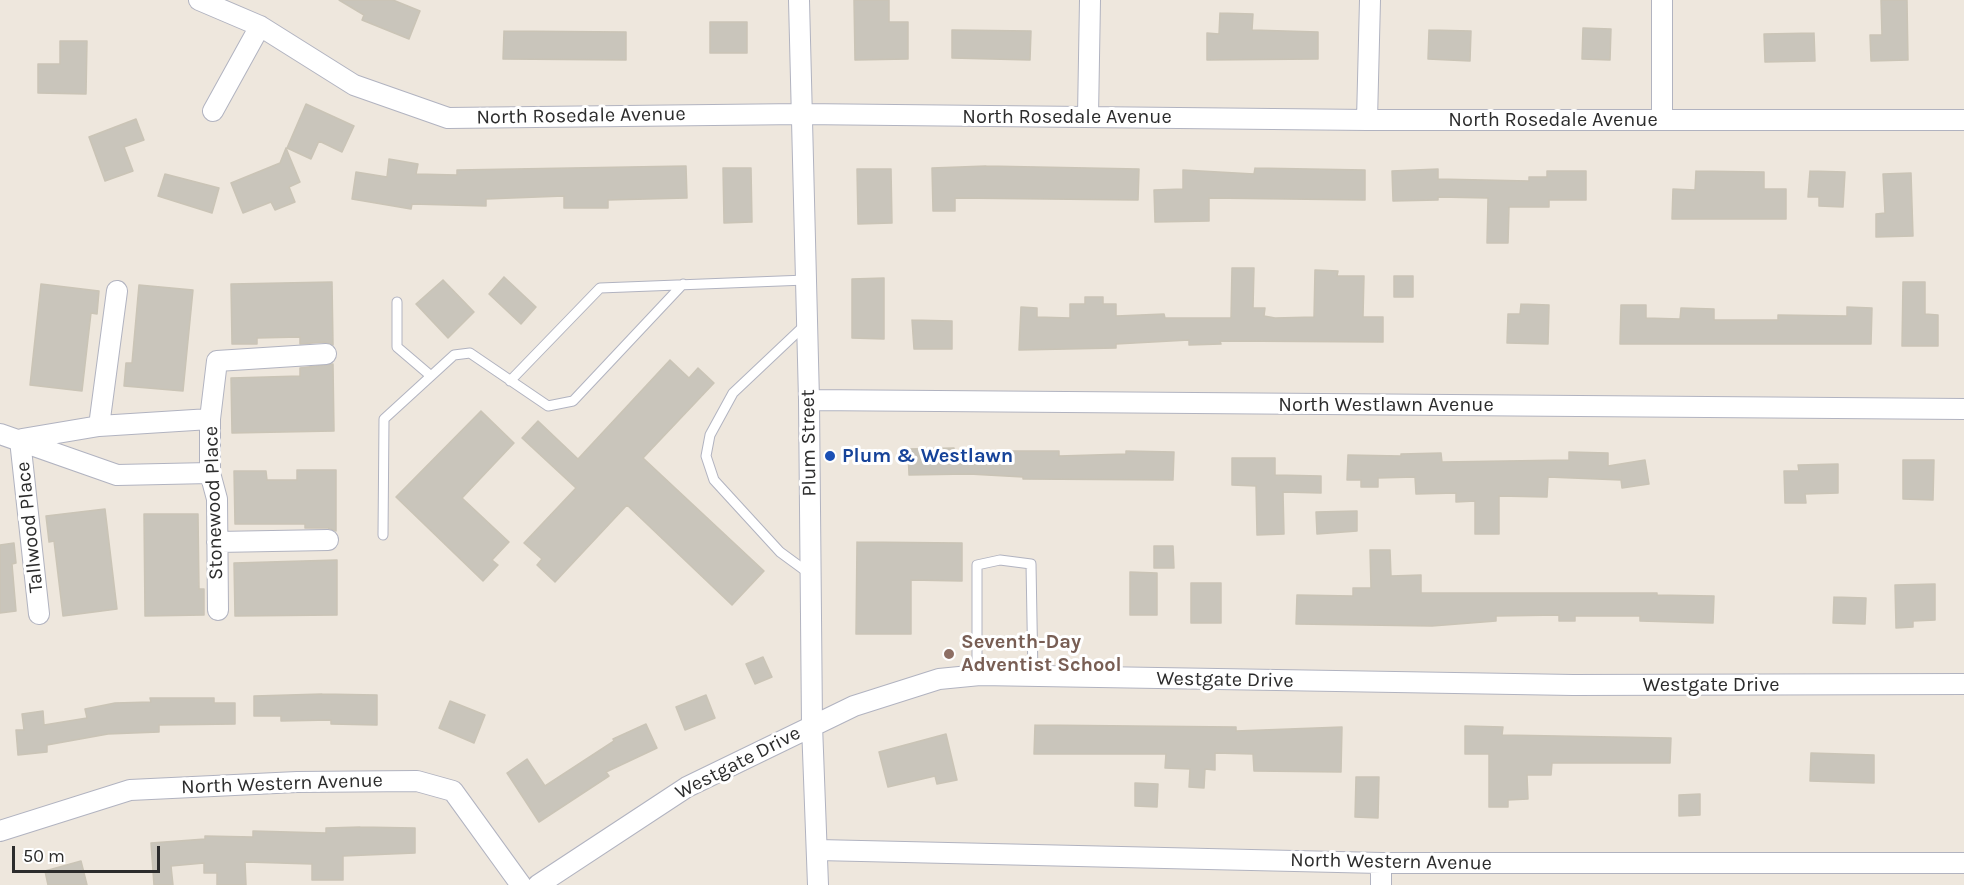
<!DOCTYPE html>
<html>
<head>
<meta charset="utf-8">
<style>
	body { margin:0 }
	#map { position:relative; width:1964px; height:885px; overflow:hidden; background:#eee7dd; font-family:Karla,sans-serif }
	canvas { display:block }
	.scale { position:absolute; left:12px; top:846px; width:148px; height:27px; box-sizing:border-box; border:3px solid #2c2c2c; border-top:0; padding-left:8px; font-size:18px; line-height:21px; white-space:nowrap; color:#2c2c2c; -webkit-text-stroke:4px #fff; paint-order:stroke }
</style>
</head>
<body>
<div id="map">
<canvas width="1964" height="885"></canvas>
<div class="scale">50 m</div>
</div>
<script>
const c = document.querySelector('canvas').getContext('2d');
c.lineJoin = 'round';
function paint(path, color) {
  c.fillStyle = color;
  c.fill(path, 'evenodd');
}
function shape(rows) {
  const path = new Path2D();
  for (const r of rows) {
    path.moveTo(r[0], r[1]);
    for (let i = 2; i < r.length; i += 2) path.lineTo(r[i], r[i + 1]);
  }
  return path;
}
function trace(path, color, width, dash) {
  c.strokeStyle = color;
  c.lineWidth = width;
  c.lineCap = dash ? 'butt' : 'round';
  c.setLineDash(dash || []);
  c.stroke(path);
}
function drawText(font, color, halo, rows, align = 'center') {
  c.font = font + ' Karla,sans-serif';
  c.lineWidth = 6;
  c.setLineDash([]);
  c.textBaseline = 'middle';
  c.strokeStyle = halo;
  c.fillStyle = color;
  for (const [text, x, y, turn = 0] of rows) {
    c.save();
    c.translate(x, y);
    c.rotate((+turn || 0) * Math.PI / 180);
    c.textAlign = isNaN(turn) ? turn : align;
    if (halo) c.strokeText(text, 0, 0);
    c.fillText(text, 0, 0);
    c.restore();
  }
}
const building = shape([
	[339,0,393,0,420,11,409,39,362,20,364,15,339,0],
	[854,0,889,0,889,22,908,22,908,59,855,60,854,0],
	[1881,0,1907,0,1908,60,1871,61,1870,35,1882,35,1881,0],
	[1220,13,1253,14,1252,30,1318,32,1318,59,1207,60,1207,33,1219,34,1220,13],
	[710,22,747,22,747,53,710,53,710,22],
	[1583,28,1611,29,1610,60,1582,59,1583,28],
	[952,30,1031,31,1030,60,952,58,952,30],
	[1429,30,1471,31,1470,61,1428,59,1429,30],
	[504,31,626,32,626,60,503,59,504,31],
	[1814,33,1815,61,1765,62,1764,34,1814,33],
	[60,41,87,41,86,94,38,93,38,64,60,64,60,41],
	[306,104,354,126,342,152,319,141,311,159,287,148,306,104],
	[136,119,144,140,124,147,133,171,105,181,89,137,136,119],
	[286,148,300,182,289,187,295,202,275,210,271,202,243,213,231,183,280,163,286,148],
	[389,159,418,164,416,174,457,175,457,170,686,166,687,198,608,200,608,208,564,208,564,196,486,199,486,206,412,204,411,209,352,199,356,172,387,177,389,159],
	[986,166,1139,169,1138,200,955,198,955,211,933,211,932,168,986,166],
	[723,168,751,168,752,222,724,223,723,168],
	[1255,168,1365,170,1365,200,1209,198,1209,221,1155,222,1154,190,1183,189,1183,170,1254,174,1255,168],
	[857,169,891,169,892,223,858,224,857,169],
	[1438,169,1438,179,1529,181,1529,177,1547,177,1547,171,1586,171,1586,200,1549,200,1549,207,1509,207,1508,243,1487,243,1488,198,1438,197,1438,200,1393,201,1392,171,1438,169],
	[1696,171,1764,172,1764,189,1786,189,1786,219,1672,219,1673,189,1695,190,1696,171],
	[1810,171,1845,172,1843,207,1819,206,1819,197,1808,197,1810,171],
	[1911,173,1913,236,1876,237,1876,214,1885,213,1883,174,1911,173],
	[165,174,219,188,212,213,158,196,165,174],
	[1232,268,1254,268,1253,308,1265,308,1264,316,1275,318,1314,317,1315,270,1338,271,1337,276,1364,276,1363,317,1383,317,1383,342,1220,341,1221,344,1189,345,1189,340,1116,344,1116,348,1019,350,1021,307,1037,308,1037,317,1070,318,1070,304,1085,304,1085,297,1103,297,1103,304,1116,304,1116,316,1164,314,1165,318,1231,318,1232,268],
	[1394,276,1413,276,1413,297,1394,297,1394,276],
	[504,277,536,307,521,324,489,294,504,277],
	[884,278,884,339,852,338,852,279,884,278],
	[443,280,474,312,448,338,416,304,443,280],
	[332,282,333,345,325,342,300,344,300,337,257,338,257,344,232,344,231,284,332,282],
	[1903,282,1925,282,1925,314,1938,315,1938,346,1902,346,1903,282],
	[41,284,99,291,97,314,91,313,82,391,30,385,41,284],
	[139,285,193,290,183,391,124,386,126,363,132,363,139,285],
	[1521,304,1549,305,1548,344,1507,343,1508,314,1520,314,1521,304],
	[1621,305,1646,305,1646,318,1680,319,1681,308,1714,309,1714,320,1778,320,1778,315,1847,316,1847,307,1872,308,1871,344,1620,344,1621,305],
	[912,320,952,321,952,349,914,349,912,320],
	[670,360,689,378,698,368,714,383,643,458,764,571,732,605,627,505,555,582,537,565,542,559,524,543,576,488,522,438,538,421,578,459,670,360],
	[333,364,334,431,232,433,231,378,300,376,300,368,333,364],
	[481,411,514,443,462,498,509,542,492,560,498,565,483,581,396,497,481,411],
	[954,448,954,451,1059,451,1059,456,1126,454,1126,451,1174,452,1173,480,1023,479,1023,477,969,474,909,475,908,449,954,448],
	[1569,452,1608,453,1608,466,1645,460,1649,484,1622,488,1621,480,1548,477,1547,497,1499,496,1499,534,1475,534,1475,501,1456,502,1456,493,1416,494,1415,477,1378,478,1378,487,1361,487,1361,480,1347,480,1348,455,1401,456,1401,454,1441,453,1442,462,1569,460,1569,452],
	[1232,458,1275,458,1275,475,1321,476,1321,493,1283,492,1284,534,1257,535,1256,486,1232,485,1232,458],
	[1903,460,1934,460,1933,500,1903,499,1903,460],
	[1838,464,1838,493,1805,494,1806,503,1785,503,1784,471,1799,471,1798,465,1838,464],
	[297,470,336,470,336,531,328,528,305,528,305,524,235,524,234,471,266,471,267,480,297,480,297,470],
	[105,509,117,609,63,616,54,541,49,542,46,516,105,509],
	[1357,511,1357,531,1317,534,1316,512,1357,511],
	[144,514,198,514,199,589,204,589,204,615,145,616,144,514],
	[857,542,962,543,962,581,911,580,911,634,856,634,857,542],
	[14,543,16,563,12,564,16,611,0,613,0,545,14,543],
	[1154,546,1173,546,1174,568,1154,568,1154,546],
	[1370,550,1390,550,1391,576,1421,575,1421,593,1657,593,1657,595,1714,596,1713,623,1640,621,1640,616,1575,616,1575,621,1559,621,1559,615,1496,616,1496,621,1432,626,1296,624,1297,595,1353,596,1353,588,1371,588,1370,550],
	[337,560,337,615,235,616,234,563,337,560],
	[1130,572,1157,573,1157,615,1130,615,1130,572],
	[1191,583,1221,583,1221,623,1191,623,1191,583],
	[1935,584,1935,620,1913,621,1913,627,1896,628,1895,585,1935,584],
	[1834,597,1866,598,1865,624,1833,623,1834,597],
	[763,657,772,677,755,684,746,664,763,657],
	[322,694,377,695,377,725,331,724,331,720,281,721,281,716,254,716,254,696,322,694],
	[706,695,715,718,685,730,676,707,706,695],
	[150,698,214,698,214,703,235,703,235,724,159,725,159,732,108,734,47,745,47,752,18,755,16,730,24,730,22,714,43,711,44,725,87,718,85,709,115,703,151,702,150,698],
	[450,701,485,715,474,743,439,728,450,701],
	[646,724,657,748,606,772,609,776,539,822,507,773,527,759,545,786,614,741,613,739,646,724],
	[1035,725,1236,727,1236,731,1342,727,1341,772,1254,771,1253,754,1215,753,1215,770,1205,769,1204,788,1189,787,1190,769,1165,768,1166,754,1034,754,1035,725],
	[1465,726,1503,727,1502,735,1671,738,1670,763,1552,763,1551,775,1527,775,1528,799,1508,800,1508,807,1489,807,1489,754,1465,754,1465,726],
	[946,734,957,780,937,784,935,776,888,787,879,752,946,734],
	[1811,753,1874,755,1874,783,1810,781,1811,753],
	[1356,777,1379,777,1378,818,1355,817,1356,777],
	[1135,783,1158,784,1157,807,1135,806,1135,783],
	[1700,794,1700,815,1679,816,1679,795,1700,794],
	[360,827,415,828,415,853,343,856,343,880,312,880,312,864,245,862,246,885,217,885,217,873,204,873,204,863,171,866,173,885,154,885,151,843,205,839,205,836,253,837,253,831,326,833,326,828,360,827],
	[81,861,87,885,48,885,45,871,81,861]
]);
const lane = shape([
	[397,302,397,347,431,376],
	[805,325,733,393,710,435,706,456,714,480,780,552,810,574],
	[510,381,600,288,806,280],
	[383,535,384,419,454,355,470,353,548,406,573,401,683,284],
	[977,676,977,565,1000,560,1031,564,1033,676]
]);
const street = shape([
	[199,0,260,26,354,85,448,118,801,114,1367,120,1964,120],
	[799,0,809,400,812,725,818,885],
	[1662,0,1662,120],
	[213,111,260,26],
	[1088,116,1090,0],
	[1367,120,1370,0],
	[809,400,1964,409],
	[99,426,117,291],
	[0,434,117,475,210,473],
	[22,439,99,426,210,419],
	[20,440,39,614],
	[217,542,328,540],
	[218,610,217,499,210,473,210,419,217,361,326,354],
	[0,831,130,790,297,782,417,781,453,791,521,885],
	[818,850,1381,863,1964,863],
	[1381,863,1381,885],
	[538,885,687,787,854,706,939,679,980,675,1573,685,1964,684]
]);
const markers = [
	[830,456,6,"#1a4fb4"],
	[949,654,6,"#8d6e63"]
];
const streetNames = [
	["North Rosedale Avenue",581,116,-1],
	["North Rosedale Avenue",1067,117],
	["North Rosedale Avenue",1553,120],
	["North Westlawn Avenue",1386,405],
	["Plum Street",809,443,-91],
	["Stonewood Place",214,503,-92],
	["Tallwood Place",30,527,-96],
	["Westgate Drive",1225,680,1],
	["Westgate Drive",1711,685],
	["Westgate Drive",738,763,-27],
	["North Western Avenue",282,784,-2],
	["North Western Avenue",1391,862,1]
];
const transitNames = [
	["Plum & Westlawn",842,456]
];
const educationNames = [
	["Seventh-Day",961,642],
	["Adventist School",961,665]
];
paint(building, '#c9c5bb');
trace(building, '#cac4b6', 1.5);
trace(lane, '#b1b3c0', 11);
trace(street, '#b1b3c0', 22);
trace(lane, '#fff', 9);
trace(street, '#fff', 20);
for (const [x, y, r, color] of markers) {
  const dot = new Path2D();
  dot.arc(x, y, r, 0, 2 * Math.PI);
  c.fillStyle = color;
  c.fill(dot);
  trace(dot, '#fff', 2);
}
drawText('20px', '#2c2c2c', '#fff', streetNames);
drawText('bold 20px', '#164399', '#fff', transitNames, 'left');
drawText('bold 20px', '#785e54', '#fff', educationNames, 'left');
</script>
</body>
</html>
